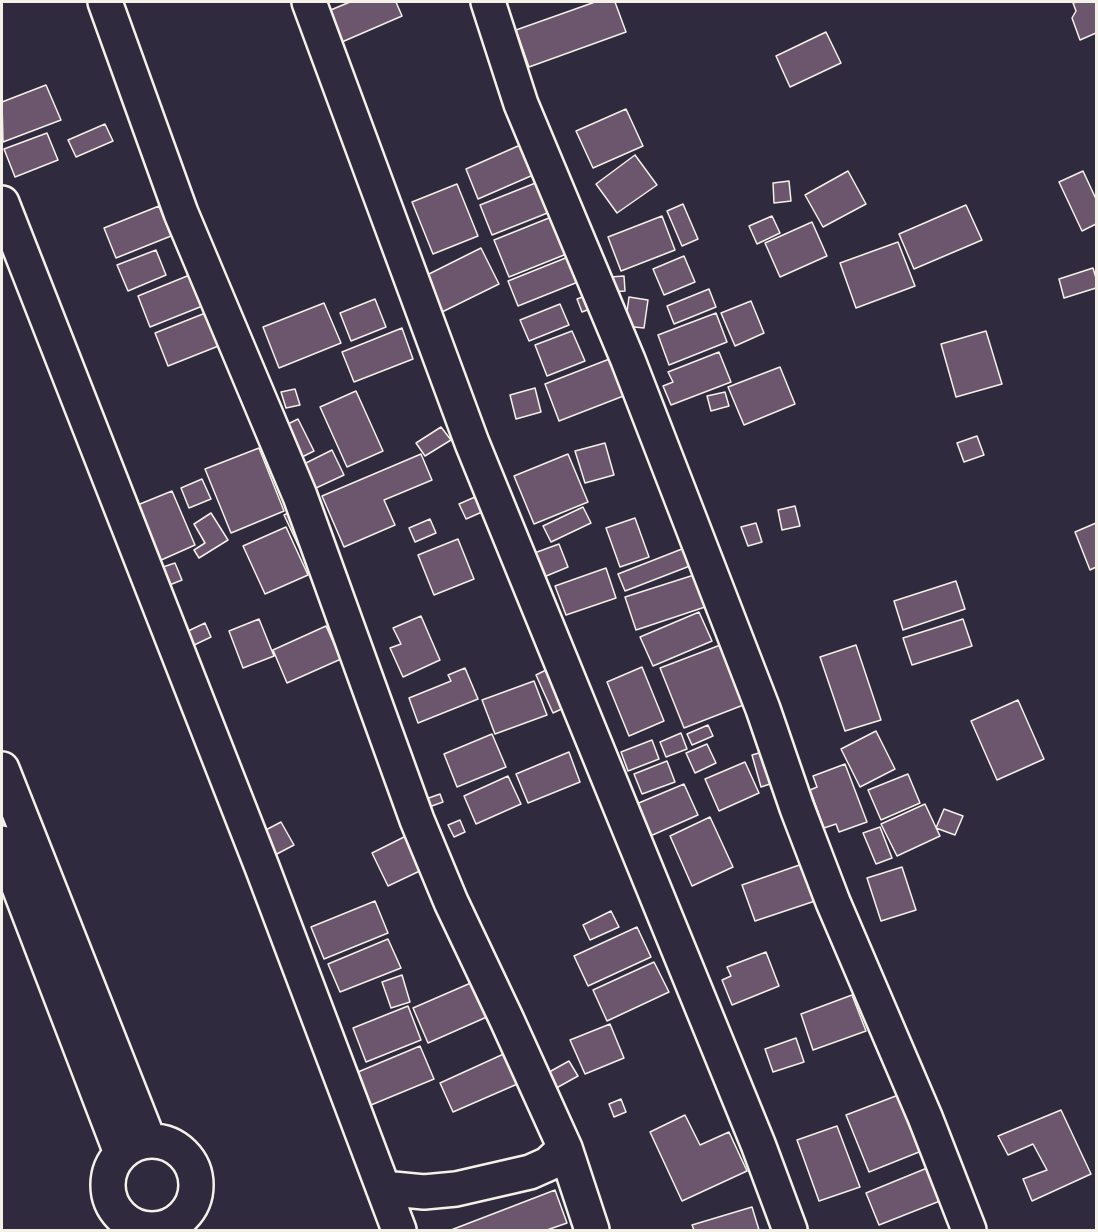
<!DOCTYPE html>
<html>
<head>
<meta charset="utf-8">
<style>
	body { margin:0 }
	#map { position:relative; width:1098px; height:1232px; overflow:hidden; background:#2f2a3d; font-family:"Balsamiq Sans",sans-serif }
	canvas { display:block }
	.frame { position:absolute; inset:0; border:3px solid #f4f1e8; pointer-events:none }
</style>
</head>
<body>
<div id="map">
<canvas width="1098" height="1232"></canvas>
<div class="frame"></div>
</div>
<script>
const c = document.querySelector('canvas').getContext('2d');
c.lineJoin = 'round';
function paint(path, color) {
  c.fillStyle = color;
  c.fill(path, 'evenodd');
}
function shape(rows) {
  const path = new Path2D();
  for (const r of rows) {
    if (r.length === 3) {
      path.moveTo(r[0] + r[2], r[1]);
      path.arc(r[0], r[1], r[2], 0, 2 * Math.PI);
      continue;
    }
    path.moveTo(r[0], r[1]);
    for (let i = 2; i < r.length; i += 2) path.lineTo(r[i], r[i + 1]);
  }
  return path;
}
function trace(path, color, width, dash) {
  c.strokeStyle = color;
  c.lineWidth = width;
  c.lineCap = dash ? 'butt' : 'round';
  c.setLineDash(dash || []);
  c.stroke(path);
}
const building = shape([
	[350,2,396,2,402,16,335,45,321,14,350,2],
	[595,2,615,2,626,32,529,67,516,30,595,2],
	[1077,2,1096,2,1096,33,1080,40,1072,18,1076,11,1073,3,1077,2],
	[826,32,841,63,790,87,776,56,826,32],
	[46,85,61,120,3,142,2,102,46,85],
	[626,109,643,146,593,168,576,131,626,109],
	[105,124,113,141,76,157,68,140,105,124],
	[47,133,58,160,15,177,4,149,47,133],
	[527,142,540,172,478,199,466,169,527,142],
	[635,155,657,185,617,213,596,184,635,155],
	[848,171,866,204,823,227,805,195,848,171],
	[1083,171,1096,199,1096,224,1082,231,1059,182,1083,171],
	[543,180,555,210,492,235,480,205,543,180],
	[789,181,791,201,774,203,773,183,789,181],
	[457,184,478,236,433,254,412,202,457,184],
	[683,204,698,239,682,246,667,211,683,204],
	[966,205,982,240,914,269,899,234,966,205],
	[159,206,171,236,116,258,104,228,159,206],
	[554,216,569,253,509,277,494,240,554,216],
	[662,216,675,250,621,271,608,237,662,216],
	[772,216,780,233,757,244,749,226,772,216],
	[812,222,827,256,780,277,765,243,812,222],
	[898,242,915,286,856,308,840,263,898,242],
	[481,248,499,284,440,313,423,277,481,248],
	[156,250,166,275,128,291,117,265,156,250],
	[684,256,695,282,664,295,653,269,684,256],
	[568,257,578,282,518,306,508,281,568,257],
	[1093,268,1096,278,1096,288,1064,298,1059,279,1093,268],
	[197,272,210,303,150,327,138,296,197,272],
	[624,276,625,291,612,292,610,277,624,276],
	[709,289,716,307,674,324,667,306,709,289],
	[593,293,598,306,582,312,577,299,593,293],
	[629,297,648,300,644,328,625,326,629,297],
	[375,299,386,327,351,341,340,313,375,299],
	[751,301,764,333,735,346,721,313,751,301],
	[324,303,341,343,279,368,263,327,324,303],
	[560,304,569,325,529,341,520,320,560,304],
	[213,310,226,343,168,366,155,333,213,310],
	[716,313,727,342,669,365,658,335,716,313],
	[402,328,413,359,354,382,342,352,402,328],
	[572,331,585,361,547,376,535,345,572,331],
	[986,331,1002,384,956,397,941,344,986,331],
	[719,352,731,382,671,405,663,386,673,382,668,372,719,352],
	[612,358,626,395,559,421,545,384,612,358],
	[780,367,795,404,744,425,728,387,780,367],
	[535,388,541,412,516,419,510,395,535,388],
	[295,389,300,405,286,408,281,392,295,389],
	[356,391,383,451,347,467,320,407,356,391],
	[725,392,729,406,711,411,707,396,725,392],
	[298,419,314,451,298,459,282,427,298,419],
	[441,427,451,440,425,456,416,443,441,427],
	[977,436,984,455,964,462,957,443,977,436],
	[605,443,614,475,585,483,575,451,605,443],
	[259,448,284,511,231,533,205,469,259,448],
	[332,450,344,475,316,488,304,464,332,450],
	[421,454,432,480,384,500,395,525,344,547,322,496,421,454],
	[568,454,588,502,534,524,514,476,568,454],
	[202,479,211,499,189,508,181,488,202,479],
	[172,491,195,545,159,561,135,506,172,491],
	[475,497,482,512,466,519,459,504,475,497],
	[795,506,800,526,782,530,778,510,795,506],
	[583,507,591,523,551,542,543,526,583,507],
	[295,510,310,542,299,547,284,515,295,510],
	[211,513,228,540,199,558,194,550,205,543,194,524,211,513],
	[635,518,649,557,620,567,606,528,635,518],
	[430,519,436,533,415,542,409,528,430,519],
	[756,523,762,542,748,546,741,527,756,523],
	[1096,523,1096,567,1090,570,1075,532,1096,523],
	[286,527,308,575,265,594,243,546,286,527],
	[458,539,474,579,434,595,418,555,458,539],
	[559,544,568,567,539,579,529,555,559,544],
	[687,547,695,564,625,591,618,574,687,547],
	[175,563,182,580,167,586,160,568,175,563],
	[606,568,616,598,566,615,555,586,606,568],
	[697,574,708,606,636,630,625,597,697,574],
	[956,581,965,609,903,630,894,601,956,581],
	[699,612,712,641,653,666,640,637,699,612],
	[421,616,440,660,403,677,390,648,401,644,393,628,421,616],
	[259,619,274,656,243,668,229,631,259,619],
	[963,619,972,646,912,665,903,638,963,619],
	[205,623,211,637,192,646,186,632,205,623],
	[326,626,341,659,287,683,273,650,326,626],
	[723,644,746,704,684,728,660,668,723,644],
	[856,645,881,720,845,731,820,657,856,645],
	[552,667,570,705,553,713,536,675,552,667],
	[642,667,664,721,629,736,607,682,642,667],
	[465,668,478,699,418,723,409,698,451,681,448,675,465,668],
	[534,681,547,715,495,734,482,700,534,681],
	[1018,700,1044,759,997,780,971,721,1018,700],
	[708,725,713,736,692,745,687,734,708,725],
	[876,731,895,769,860,787,841,749,876,731],
	[681,733,687,749,666,757,660,742,681,733],
	[492,734,506,767,457,787,444,754,492,734],
	[652,740,659,759,628,771,621,752,652,740],
	[707,744,716,763,695,773,686,753,707,744],
	[773,749,782,780,761,787,752,755,773,749],
	[569,752,580,782,528,803,516,774,569,752],
	[667,761,675,782,642,794,634,774,667,761],
	[745,762,759,793,719,811,705,779,745,762],
	[845,764,867,822,839,832,836,824,824,828,810,790,817,787,813,776,845,764],
	[908,774,920,803,881,820,868,790,908,774],
	[508,776,521,804,476,824,464,796,508,776],
	[684,784,698,815,648,837,634,805,684,784],
	[440,794,443,802,429,807,426,799,440,794],
	[925,804,940,836,897,856,881,824,925,804],
	[944,809,963,816,955,835,936,828,944,809],
	[710,817,733,867,692,886,670,836,710,817],
	[460,820,465,832,454,837,448,825,460,820],
	[281,822,294,845,273,856,260,833,281,822],
	[880,827,892,858,876,864,863,833,880,827],
	[408,835,424,869,388,886,372,853,408,835],
	[808,862,821,899,755,921,742,885,808,862],
	[902,867,916,910,881,921,867,878,902,867],
	[375,901,388,933,324,959,311,927,375,901],
	[611,911,619,927,590,940,583,925,611,911],
	[637,927,651,957,588,986,574,956,637,927],
	[388,939,401,968,340,992,328,964,388,939],
	[766,952,779,986,732,1005,722,980,731,976,727,967,766,952],
	[654,962,669,992,607,1021,593,990,654,962],
	[402,975,410,1002,391,1008,382,982,402,975],
	[473,982,489,1016,428,1043,413,1008,473,982],
	[852,995,866,1031,813,1050,801,1014,852,995],
	[408,1006,421,1040,366,1062,353,1028,408,1006],
	[610,1024,624,1058,585,1074,570,1040,610,1024],
	[796,1038,804,1062,773,1072,765,1049,796,1038],
	[420,1046,434,1079,371,1105,358,1072,420,1046],
	[508,1052,522,1082,453,1112,440,1083,508,1052],
	[569,1061,578,1076,551,1091,542,1076,569,1061],
	[901,1094,924,1150,869,1172,846,1115,901,1094],
	[621,1099,626,1112,614,1117,609,1104,621,1099],
	[1061,1110,1091,1174,1032,1201,1023,1179,1047,1170,1033,1144,1008,1155,998,1136,1061,1110],
	[685,1115,700,1145,729,1132,747,1171,682,1201,650,1132,685,1115],
	[837,1126,860,1187,819,1201,797,1140,837,1126],
	[932,1166,945,1199,879,1225,866,1193,932,1166],
	[555,1190,567,1223,547,1230,451,1230,555,1190],
	[752,1207,759,1230,694,1230,692,1225,752,1207]
]);
const minor = shape([
	[105,2,181,213,300,496,417,820,451,902,506,1018,565,1148,592,1230],
	[309,2,472,443,758,1144,790,1230],
	[488,2,521,104,628,360,763,709,797,808,833,902,925,1117,969,1230],
	[2,203,262,867,399,1230],
	[2,769,149,1141],
	[2,843,121,1153],
	[152,1185,44],
	[383,1188,424,1192,456,1189,530,1172,548,1164,565,1148]
]);
paint(building, '#6b566d');
trace(building, '#f4f1e8', 1.5);
trace(minor, '#f4f1e8', 38);
trace(minor, '#2f2a3d', 33);
</script>
</body>
</html>
